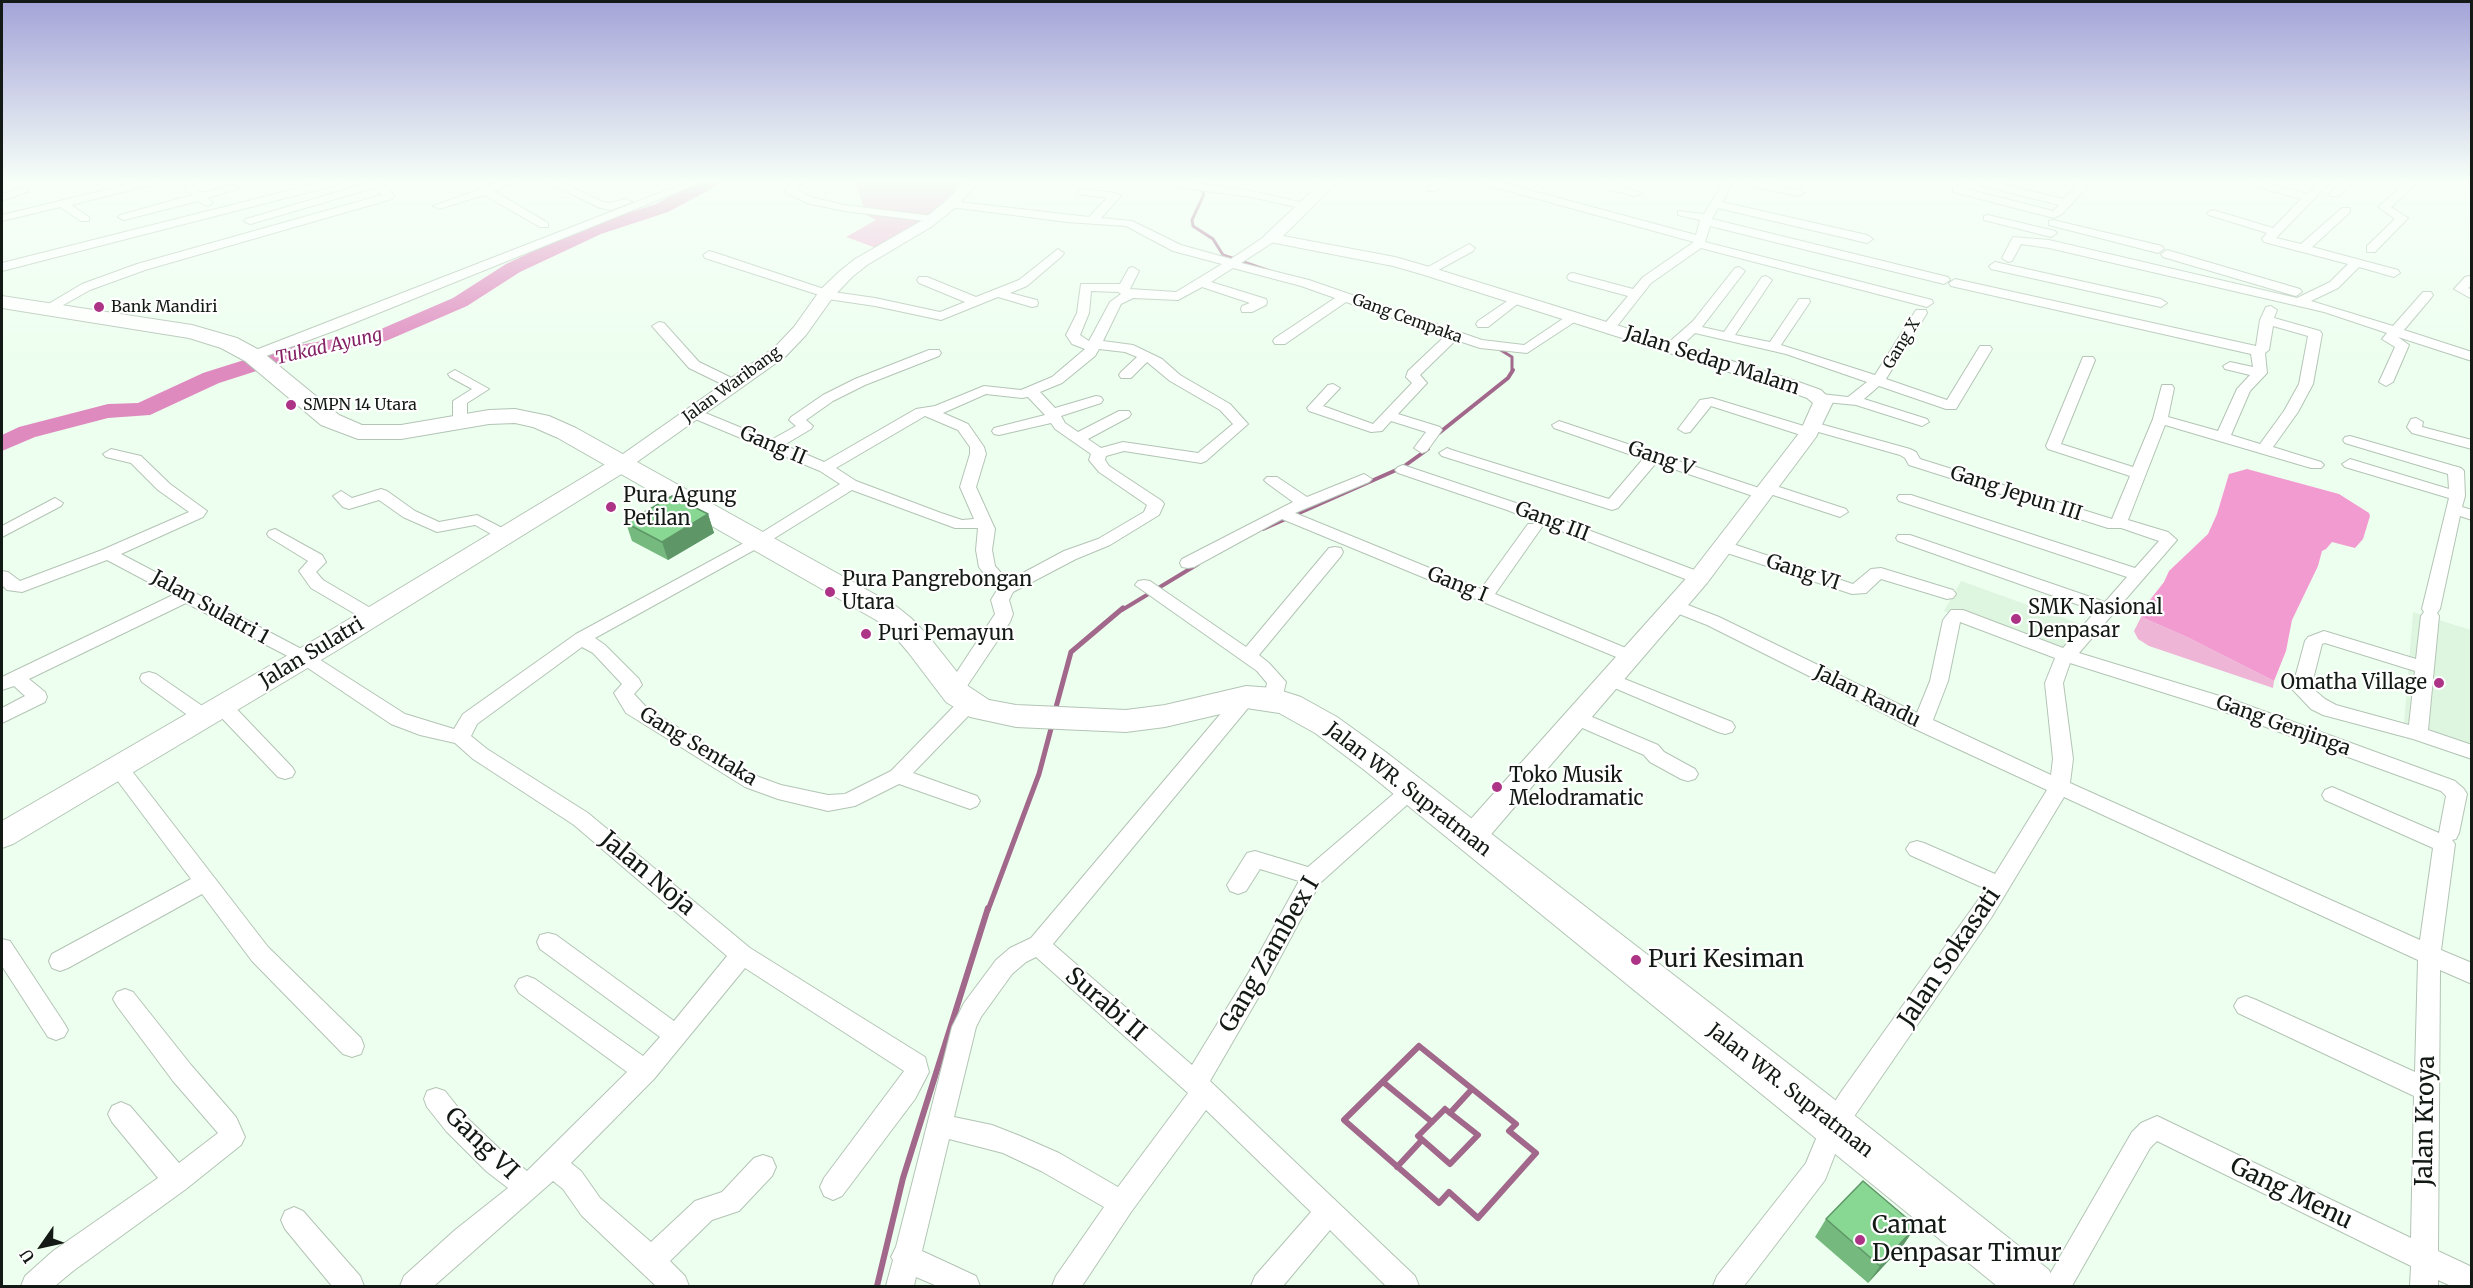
<!DOCTYPE html>
<html>
<head>
<meta charset="utf-8">
<style>
	body { margin:0 }
	#map { position:relative; width:2473px; height:1288px; overflow:hidden; background:#edffef; font-family:Merriweather,serif }
	canvas { display:block }
	.frame { position:absolute; inset:0; border:3px solid #131914; pointer-events:none }
	.north { position:absolute; left:12px; top:1216px; width:60px; height:60px; -webkit-text-stroke:4px #fff; paint-order:stroke; rotate:236deg; font-size:16px; font-weight:700; line-height:24px; text-align:center; color:#131914 }
	.north::after { content:''; display:block; margin:auto; width:21px; height:27px; background:#131914; clip-path:polygon(50% 0,100% 100%,50% 72%,0 100%) }
</style>
</head>
<body>
<div id="map">
<canvas width="2473" height="1288"></canvas>
<div class="frame"></div>
<div class="north">U</div>
</div>
<script>
const c = document.querySelector('canvas').getContext('2d');
c.lineJoin = 'round';
function paint(path, color) {
  c.fillStyle = color;
  c.fill(path, 'evenodd');
}
function shape(rows) {
  const path = new Path2D();
  for (const r of rows) {
    path.moveTo(r[0], r[1]);
    for (let i = 2; i < r.length; i += 2) path.lineTo(r[i], r[i + 1]);
  }
  return path;
}
function trace(path, color, width, dash) {
  c.strokeStyle = color;
  c.lineWidth = width;
  c.lineCap = dash ? 'butt' : 'round';
  c.setLineDash(dash || []);
  c.stroke(path);
}
function drawText(font, color, halo, rows, align = 'center') {
  c.font = font + ' Merriweather,serif';
  c.lineWidth = 4.5;
  c.setLineDash([]);
  c.textBaseline = 'middle';
  c.strokeStyle = halo;
  c.fillStyle = color;
  for (const [text, x, y, turn = 0] of rows) {
    c.save();
    c.translate(x, y);
    c.rotate((+turn || 0) * Math.PI / 180);
    c.textAlign = isNaN(turn) ? turn : align;
    if (halo) c.strokeText(text, 0, 0);
    c.fillText(text, 0, 0);
    c.restore();
  }
}
const built = shape([
	[1961,581,2089,627,2061,652,2020,639,1944,611],
	[2413,612,2471,630,2471,760,2403,736]
]);
const green = shape([
	[856,183,969,183,949,204,879,249,846,237,876,220,866,215],
	[2141,617,2187,637,2274,681,2273,688,2149,646,2138,639,2134,631]
]);
const forest = shape([
	[2247,469,2339,494,2369,513,2370,516,2363,539,2355,548,2332,542,2326,549,2322,551,2318,566,2292,620,2286,651,2274,681,2187,637,2141,617,2146,605,2164,582,2169,571,2208,534,2217,514,2229,474]
]);
const streamFar3 = shape([
	[1198,183,1204,194,1192,220,1193,226,1213,239,1223,255,1270,271],
	[1499,349,1512,357,1512,372]
]);
const streamFar2 = shape([
	[1439,433,1508,378,1513,370],
	[1263,529,1403,467,1428,449],
	[1122,610,1198,564]
]);
const streamFar1 = shape([
	[1055,711,1071,652,1123,608],
	[988,910,1039,774,1052,725]
]);
const stream = shape([
	[1419,1046,1516,1124,1509,1131,1536,1153,1478,1218,1449,1192,1439,1203,1344,1120,1419,1046],
	[1383,1082,1432,1122],
	[1445,1109,1478,1135,1450,1164,1418,1136,1445,1109],
	[1450,1113,1472,1089],
	[1397,1167,1422,1140],
	[877,1286,903,1178,988,908]
]);
const river = shape([
	[696,183,718,183,715,187,668,212,601,234,520,272,467,306,386,341,294,359,219,383,150,415,108,418,35,437,2,451,2,435,19,427,108,404,138,403,203,373,282,348,374,332,453,298,506,264,587,226,656,204,696,183]
]);
const minor = shape([
	[134,183,152,183,151,185,71,205,89,217,89,221,81,221,60,207,2,221,2,215,134,183],
	[180,183,191,183,202,193,232,185,238,188,208,198,213,203,207,206,198,201,124,220,118,217,120,215,192,195,180,183],
	[319,183,337,183,336,185,2,271,2,263,319,183],
	[368,183,381,183,392,191,394,197,392,199,145,270,90,290,51,312,46,313,40,309,82,284,137,264,382,195,373,188,254,223,250,224,244,221,246,219,368,183],
	[497,183,513,183,494,191,548,223,548,227,540,227,484,195,439,209,433,206,497,183],
	[549,183,563,183,603,202,610,203,626,199,632,202,611,210,600,208,549,183],
	[685,183,700,183,339,329,258,359,253,360,246,356,248,353,685,183],
	[791,183,801,183,797,190,811,197,844,205,933,216,939,219,933,222,844,211,807,203,787,193,785,191,791,183],
	[1166,183,1194,183,1251,191,1309,204,1311,206,1305,209,1251,197,1171,186,1166,183],
	[1435,183,1448,183,1436,191,1428,191,1428,187,1435,183],
	[1486,183,1503,183,1696,235,1700,220,1678,215,1678,211,1704,214,1723,183,1733,183,1722,202,1867,235,1873,239,1867,243,1718,208,1712,219,1948,277,1950,280,1944,284,1710,226,1705,242,1932,300,1933,303,1927,307,1701,248,1651,283,1614,330,1609,331,1602,327,1628,296,1569,280,1567,277,1569,274,1573,273,1633,289,1643,277,1694,242,1487,185,1486,183],
	[1607,183,1618,183,1617,185,1641,193,1635,196,1606,189,1604,187,1607,183],
	[1745,183,1765,183,1802,191,1804,193,1798,196,1746,185,1745,183],
	[1948,183,1963,183,1963,188,2053,211,2059,205,1980,185,1979,183,1997,183,2064,199,2080,183,2091,183,2062,214,2054,218,1953,192,1953,187,1948,183],
	[2249,183,2266,183,2307,194,2318,183,2329,183,2276,238,2301,244,2342,208,2350,208,2350,212,2312,247,2398,270,2400,273,2394,277,2359,267,2338,288,2311,301,2393,326,2423,292,2431,292,2433,295,2431,298,2404,330,2472,352,2472,361,2398,337,2409,345,2393,382,2386,386,2379,382,2395,347,2382,339,2387,333,2324,312,2049,248,2021,244,2012,261,2008,262,2002,258,2013,237,2049,240,2297,298,2330,282,2348,264,2264,242,2262,239,2267,233,2209,215,2207,213,2213,210,2273,228,2301,199,2250,185,2249,183],
	[2340,183,2351,183,2339,196,2331,196,2329,194,2340,183],
	[2406,183,2417,183,2391,207,2408,218,2375,252,2367,252,2367,246,2395,219,2378,207,2406,183],
	[23,187,29,190,27,192,2,201,2,194,23,187],
	[1083,189,1115,193,1121,196,1101,218,1132,221,1181,245,1231,259,1267,235,1275,235,1275,241,1241,263,1309,280,1482,340,1524,345,1570,314,1580,314,1582,317,1527,353,1480,348,1456,340,1420,375,1427,383,1398,414,1440,427,1442,430,1427,451,1422,453,1414,448,1426,432,1391,421,1382,431,1371,432,1309,411,1307,408,1328,385,1333,384,1340,388,1323,406,1373,424,1412,383,1406,377,1408,371,1445,336,1346,302,1285,344,1275,344,1273,341,1275,338,1335,298,1301,286,1233,268,1211,282,1266,299,1267,302,1266,305,1252,312,1242,312,1241,309,1242,306,1250,303,1202,287,1178,300,1133,298,1121,304,1103,341,1133,345,1162,359,1180,375,1230,404,1248,424,1206,461,1201,463,1124,451,1106,456,1105,460,1109,466,1162,501,1164,504,1159,515,1110,545,1076,559,1013,592,1009,600,1013,614,1010,622,961,695,954,696,947,695,945,690,995,614,991,600,997,590,979,567,976,550,978,528,955,528,852,490,765,544,595,638,605,645,639,679,642,685,634,694,648,709,759,777,781,785,828,795,845,794,891,771,962,698,969,696,976,698,978,703,976,708,913,773,977,796,980,801,977,806,970,809,899,784,855,806,828,811,778,799,745,787,626,713,614,693,622,684,593,653,582,647,477,724,471,736,487,749,588,813,750,948,925,1057,929,1072,915,1099,842,1196,833,1200,824,1196,820,1187,824,1178,904,1071,745,968,654,1079,571,1163,581,1171,600,1198,651,1242,695,1201,722,1192,754,1158,763,1155,772,1158,776,1167,772,1176,739,1211,712,1220,670,1261,685,1276,689,1286,656,1286,582,1216,563,1189,553,1181,434,1286,400,1286,404,1276,455,1230,508,1188,486,1171,446,1131,427,1107,424,1099,427,1091,436,1088,445,1091,464,1115,504,1153,527,1171,627,1072,519,993,515,986,519,979,527,976,535,979,643,1056,660,1037,540,949,537,942,540,935,548,933,556,935,674,1021,727,956,574,825,473,759,455,743,420,735,391,724,299,662,186,603,29,679,45,692,47,697,45,702,2,723,2,708,25,696,14,686,2,690,2,677,173,595,107,560,22,592,7,590,2,585,2,571,8,572,20,581,102,550,189,512,158,490,131,463,106,457,103,454,111,449,141,456,170,484,207,511,203,517,121,554,311,654,405,714,454,729,463,714,576,634,753,538,840,484,820,471,688,416,686,413,688,410,698,410,771,440,796,426,789,420,791,417,823,395,855,379,929,350,939,350,941,353,939,356,865,385,833,401,806,420,813,426,811,429,784,445,824,462,916,409,935,406,984,386,1021,390,1052,377,1085,349,1072,344,1066,335,1077,313,1081,284,1120,284,1129,268,1133,267,1139,271,1130,289,1176,292,1222,264,1173,251,1126,226,1067,222,951,207,945,204,951,201,1089,217,1107,198,1079,194,1079,190,1083,189],
	[1091,291,1118,292,1121,294,1110,302,1089,341,1080,335,1089,313,1091,291],
	[1099,349,1125,352,1137,357,1121,372,1119,375,1121,378,1131,378,1147,362,1170,381,1220,410,1233,424,1198,453,1123,442,1101,448,1088,439,1129,417,1131,414,1129,411,1119,411,1078,432,1065,423,1061,416,1101,403,1103,400,1101,397,1096,396,1055,408,1040,392,1062,383,1095,356,1099,349],
	[986,394,1022,398,1028,397,1045,415,994,428,992,431,994,434,999,435,1051,423,1055,429,1091,454,1089,460,1099,472,1147,505,1144,512,1098,539,1064,551,1008,581,995,566,992,550,995,529,976,487,986,454,984,447,968,424,943,413,986,394],
	[925,416,958,430,970,447,970,454,960,487,974,519,962,520,941,513,856,481,836,468,925,416],
	[1988,215,2055,231,2057,233,2051,237,1984,220,1984,216,1988,215],
	[2053,220,2162,246,2164,249,2158,253,2049,225,2049,221,2053,220],
	[1469,244,1475,248,1473,251,1431,274,1423,274,1421,271,1469,244],
	[1058,249,1064,253,1062,256,1027,286,1010,293,1037,300,1038,303,1037,306,1032,307,998,297,941,320,875,306,821,298,819,295,705,258,703,255,709,251,713,252,833,292,875,298,940,312,965,302,919,283,917,280,919,277,927,277,976,297,1019,280,1058,249],
	[2167,250,2300,289,2302,292,2296,296,2292,295,2163,257,2161,254,2167,250],
	[1995,262,2161,299,2167,303,2161,307,1991,269,1989,266,1995,262],
	[1739,267,1745,271,1702,327,1724,332,1762,277,1766,276,1772,280,1735,335,1770,342,1799,299,1809,299,1810,302,1781,345,1875,375,1916,310,1926,310,1927,313,1886,379,1947,400,1980,346,1990,346,1992,349,1956,409,1946,409,1879,386,1864,399,1927,419,1929,422,1922,426,1856,405,1816,401,1814,398,1821,394,1848,397,1867,382,1786,354,1695,333,1677,350,1667,350,1665,347,1667,344,1693,321,1735,268,1739,267],
	[2469,276,2472,277,2472,285,2468,288,2472,290,2472,299,2454,289,2465,277,2469,276],
	[1955,279,2256,346,2260,320,2266,307,2271,306,2277,310,2274,318,2320,331,2322,334,2313,384,2298,412,2273,447,2321,462,2324,465,2321,468,2311,468,2165,425,2128,520,2168,532,2177,540,2079,653,2236,701,2455,781,2464,789,2467,794,2459,833,2456,839,2452,840,2455,844,2441,950,2472,963,2472,984,2440,970,2438,1251,2472,1267,2472,1286,2451,1286,2438,1280,2438,1286,2410,1286,2411,1266,2157,1141,2150,1148,2072,1286,2043,1286,2132,1132,2141,1123,2157,1116,2411,1238,2414,1096,2238,1013,2234,1006,2238,999,2246,996,2254,999,2415,1072,2418,960,2064,797,1991,918,1844,1131,1825,1180,1744,1286,1713,1286,1717,1276,1806,1163,1825,1117,1841,1092,1986,889,1910,855,1906,849,1910,843,1917,841,1924,843,1995,874,2047,790,1915,729,1707,625,1669,610,1666,606,1669,602,1675,600,1719,617,1917,713,1930,681,1943,620,1951,610,1963,610,2063,648,2096,611,1898,541,1896,538,1898,535,1910,535,2105,602,2127,577,1899,501,1897,498,1899,495,1911,495,2135,568,2159,541,2121,528,2108,528,1909,465,1905,458,1900,455,1815,431,1814,436,1804,436,1711,406,1690,432,1685,433,1678,429,1700,400,1712,398,1807,427,1808,423,1813,422,1910,449,1916,452,1920,459,2112,519,2130,476,2048,449,2046,446,2083,357,2093,357,2095,360,2061,444,2133,467,2153,419,2162,385,2172,385,2174,388,2168,417,2218,431,2237,389,2250,375,2225,369,2223,366,2230,362,2253,367,2251,354,1951,286,1949,283,1955,279],
	[2273,326,2308,336,2299,384,2284,411,2260,444,2231,435,2250,391,2267,373,2265,353,2269,350,2273,326],
	[1960,622,2055,658,2045,683,2053,759,2051,775,1933,720,1948,681,1960,622],
	[2070,663,2222,711,2441,791,2446,796,2439,833,2339,790,2332,787,2325,790,2322,795,2325,800,2433,848,2420,940,2070,783,2073,759,2063,683,2070,663],
	[1516,295,1522,299,1520,302,1488,327,1478,327,1476,324,1478,321,1516,295],
	[659,322,664,323,699,362,740,382,742,385,740,388,730,388,689,368,652,326,659,322],
	[455,370,489,389,467,403,467,421,460,425,453,421,453,401,472,389,450,377,448,374,455,370],
	[2416,418,2423,422,2422,427,2472,440,2472,449,2412,433,2407,427,2411,419,2416,418],
	[1559,421,1759,488,1767,483,1773,485,1846,509,1848,512,1840,517,1770,494,1762,499,1756,497,1656,463,1618,508,1612,510,1442,456,1439,453,1447,448,1452,450,1609,499,1643,459,1554,428,1552,425,1559,421],
	[2350,436,2461,468,2464,471,2465,496,2462,507,2472,510,2472,520,2460,516,2440,609,2437,613,2439,616,2428,730,2472,745,2472,759,2413,739,2323,715,2311,709,2292,689,2305,641,2308,637,2324,631,2416,659,2421,616,2424,612,2422,609,2449,498,2345,467,2342,464,2350,459,2449,489,2448,474,2345,443,2343,440,2345,437,2350,436],
	[2325,643,2415,671,2409,725,2336,705,2325,699,2311,687,2322,644,2325,643],
	[1403,465,1519,504,1705,574,1707,578,1705,582,1699,583,1693,582,1507,510,1398,473,1395,470,1398,467,1403,465],
	[1364,474,1372,479,1369,482,1295,513,1481,589,1528,524,1540,524,1542,527,1495,594,1638,653,1641,657,1638,661,1626,661,1282,519,1194,567,1188,568,1182,567,1180,563,1182,559,1293,502,1267,483,1264,480,1267,477,1277,477,1307,497,1364,474],
	[381,489,387,491,415,511,439,522,477,515,512,533,514,536,512,539,500,539,475,525,437,532,403,517,379,500,349,509,343,507,333,496,341,491,352,498,381,489],
	[55,498,63,503,61,506,2,537,2,526,55,498],
	[275,529,322,555,326,562,316,572,323,580,379,613,382,617,379,621,367,621,311,588,299,571,308,561,269,537,267,534,269,531,275,529],
	[1724,541,1853,584,1871,569,1881,568,1953,590,1956,594,1953,598,1947,599,1881,579,1866,593,1852,594,1718,550,1716,546,1724,541],
	[1335,547,1341,548,1343,552,1341,556,1259,655,1269,663,1286,682,1282,699,1280,704,1273,705,1266,704,1264,699,1267,683,1257,671,1135,585,1138,581,1144,580,1150,581,1246,647,1329,548,1335,547],
	[149,672,156,674,211,712,214,717,211,722,204,724,197,722,142,682,140,678,142,674,149,672],
	[1612,674,1732,722,1735,727,1732,732,1725,734,1718,732,1605,684,1603,680,1605,676,1612,674],
	[1246,691,1253,692,1255,697,1253,702,1053,944,1192,1065,1249,972,1299,881,1260,869,1246,891,1238,894,1230,891,1227,885,1247,853,1255,851,1308,867,1404,785,1411,783,1418,785,1421,790,1418,795,1320,883,1265,986,1210,1081,1415,1276,1419,1286,1386,1286,1330,1230,1283,1286,1251,1286,1255,1276,1311,1212,1206,1110,1131,1212,1082,1286,1052,1286,1056,1276,1104,1207,1041,1171,1003,1153,949,1139,922,1251,976,1276,980,1286,937,1286,916,1277,914,1286,886,1286,893,1260,891,1257,896,1247,952,1027,964,1003,996,960,1010,948,1031,938,1239,692,1246,691],
	[1036,957,1188,1093,1118,1187,1059,1153,1020,1136,992,1125,954,1117,976,1027,981,1017,1012,974,1026,962,1036,957],
	[222,699,229,701,292,767,295,772,292,777,285,779,278,777,215,711,213,706,215,701,222,699],
	[1578,711,1658,745,1664,752,1695,769,1698,774,1695,779,1688,781,1681,779,1650,762,1644,755,1571,723,1568,718,1571,713,1578,711],
	[118,760,125,762,268,947,361,1038,364,1046,361,1054,352,1057,343,1054,252,961,202,894,68,968,60,971,52,968,49,961,52,954,191,879,111,772,108,767,111,762,118,760],
	[2,939,10,941,64,1023,68,1030,64,1037,56,1040,48,1037,2,966,2,939],
	[125,989,133,992,191,1065,236,1117,245,1137,241,1145,186,1189,73,1271,55,1286,21,1286,25,1276,53,1251,158,1178,112,1122,108,1114,112,1106,121,1102,130,1106,179,1163,218,1133,173,1081,117,1006,113,999,117,992,125,989],
	[294,1207,303,1211,360,1276,364,1286,332,1286,285,1229,281,1220,285,1211,294,1207]
]);
const tertiary = shape([
	[963,183,978,183,956,207,931,227,867,265,852,277,833,297,806,335,786,356,627,469,613,469,610,465,613,461,774,348,794,327,821,289,840,271,855,259,921,221,946,201,963,183],
	[1321,183,1336,183,1283,236,1395,257,1433,268,1793,380,1821,390,1833,402,1816,437,1707,583,1481,846,1471,849,1461,846,1457,838,1461,830,1691,573,1800,432,1813,403,1807,398,1779,388,1421,274,1393,266,1265,241,1263,238,1265,235,1321,183]
]);
const secondary = shape([
	[620,458,628,460,631,465,628,470,341,648,13,844,2,848,2,821,321,636,612,460,620,458]
]);
const primary = shape([
	[2,296,192,325,237,338,261,351,339,415,362,425,401,425,489,410,515,409,549,416,576,428,896,606,911,618,930,638,968,686,989,700,1016,705,1126,710,1165,705,1246,686,1273,688,1301,697,1337,717,1387,753,1830,1096,2049,1270,2056,1286,1997,1286,1363,769,1315,733,1279,713,1246,708,1165,727,1126,732,1016,727,970,717,946,702,908,652,891,632,876,620,558,438,533,427,515,423,489,424,401,439,358,439,321,425,245,361,221,348,189,338,2,308,2,296]
]);
const wall = shape([
	[708,514,714,533,668,560,632,541,626,523],
	[1826,1219,1916,1226,1904,1244,1868,1283,1815,1237]
]);
const shadedWall = shape([
	[708,514,714,533,668,560,662,542],
	[1916,1226,1904,1244,1868,1283,1880,1266]
]);
const building = shape([
	[672,496,708,514,662,542,626,523,672,496],
	[1863,1181,1916,1226,1880,1266,1826,1219,1863,1181]
]);
const markers = [
	[99,307,6,"#ac3386"],
	[291,405,6,"#ac3386"],
	[611,507,6,"#ac3386"],
	[830,592,6,"#ac3386"],
	[2016,619,6,"#ac3386"],
	[866,634,6,"#ac3386"],
	[2439,683,6,"#ac3386"],
	[1497,787,6,"#ac3386"],
	[1636,960,6,"#ac3386"],
	[1860,1240,6,"#ac3386"]
];
const farPoinames = [
	["Bank Mandiri",111,307],
	["SMPN 14 Utara",303,405]
];
const farStreetnames = [
	["Gang Cempaka",1407,319,20],
	["Gang X",1902,344,-59],
	["Jalan Waribang",732,385,-36]
];
const farWaternames = [
	["Tukad Ayung",329,347,-13]
];
const streetNames = [
	["Jalan Sedap Malam",1712,361,18],
	["Gang II",773,446,23],
	["Gang V",1661,459,19],
	["Gang Jepun III",2016,494,18],
	["Gang III",1552,522,21],
	["Gang VI",1803,573,18],
	["Gang I",1457,585,22],
	["Jalan Sulatri 1",210,608,29],
	["Jalan Sulatri",312,653,-31],
	["Jalan Randu",1867,697,26],
	["Gang Genjinga",2283,726,20],
	["Gang Sentaka",698,747,31],
	["Jalan WR. Supratman",1408,790,38],
	["Jalan WR. Supratman",1790,1091,38]
];
const poiNames = [
	["Pura Agung",623,496],
	["Petilan",623,519],
	["Pura Pangrebongan",842,580],
	["Utara",842,603],
	["SMK Nasional",2028,608],
	["Denpasar",2028,631],
	["Puri Pemayun",878,634],
	["Omatha Village",2427,683,"right"],
	["Toko Musik",1509,776],
	["Melodramatic",1509,799]
];
const nearStreetnames = [
	["Jalan Noja",647,874,40],
	["Gang Zambex I",1270,955,-60],
	["Jalan Sokasati",1950,958,-56],
	["Surabi II",1105,1005,41],
	["Jalan Kroya",2426,1121,-89],
	["Gang VI",481,1144,44],
	["Gang Menu",2291,1194,26]
];
const nearPoinames = [
	["Puri Kesiman",1648,960],
	["Camat",1872,1226],
	["Denpasar Timur",1872,1254]
];
paint(built, '#def6e0');
paint(green, '#eeb5d6');
paint(forest, '#f29bd0');
trace(streamFar3, '#a2688c', 3);
trace(streamFar2, '#a2688c', 4);
trace(streamFar1, '#a2688c', 5);
trace(stream, '#a2688c', 6);
paint(river, '#df8abf');
trace(minor, '#b3c4b5', 2);
trace(tertiary, '#b3c4b5', 2);
trace(secondary, '#b3c4b5', 2);
trace(primary, '#b3c4b5', 2);
paint(minor, '#fff');
paint(tertiary, '#fff');
paint(secondary, '#fff');
paint(primary, '#fff');
paint(wall, '#75b97e');
paint(shadedWall, '#5f9667');
paint(building, '#88d793');
trace(building, '#5f9667', 1.5);
const sky = c.createLinearGradient(0, 0, 0, 363);
sky.addColorStop(0, '#a4a3d8');
sky.addColorStop(0.5, '#f7fff8');
sky.addColorStop(1, '#f7fff800');
c.fillStyle = sky;
c.fillRect(0, 0, 2473, 363);
for (const [x, y, r, color] of markers) {
  const dot = new Path2D();
  dot.arc(x, y, r, 0, 2 * Math.PI);
  c.fillStyle = color;
  c.fill(dot);
  trace(dot, '#fff', 2);
}
drawText('16px', '#131914', '#fff', farPoinames, 'left');
drawText('16px', '#131914', '#fff', farStreetnames);
drawText('italic 18px', '#852266', '#fff', farWaternames);
drawText('20px', '#131914', '#fff', streetNames);
drawText('20px', '#131914', '#fff', poiNames, 'left');
drawText('24px', '#131914', '#fff', nearStreetnames);
drawText('24px', '#131914', '#fff', nearPoinames, 'left');
</script>
</body>
</html>
